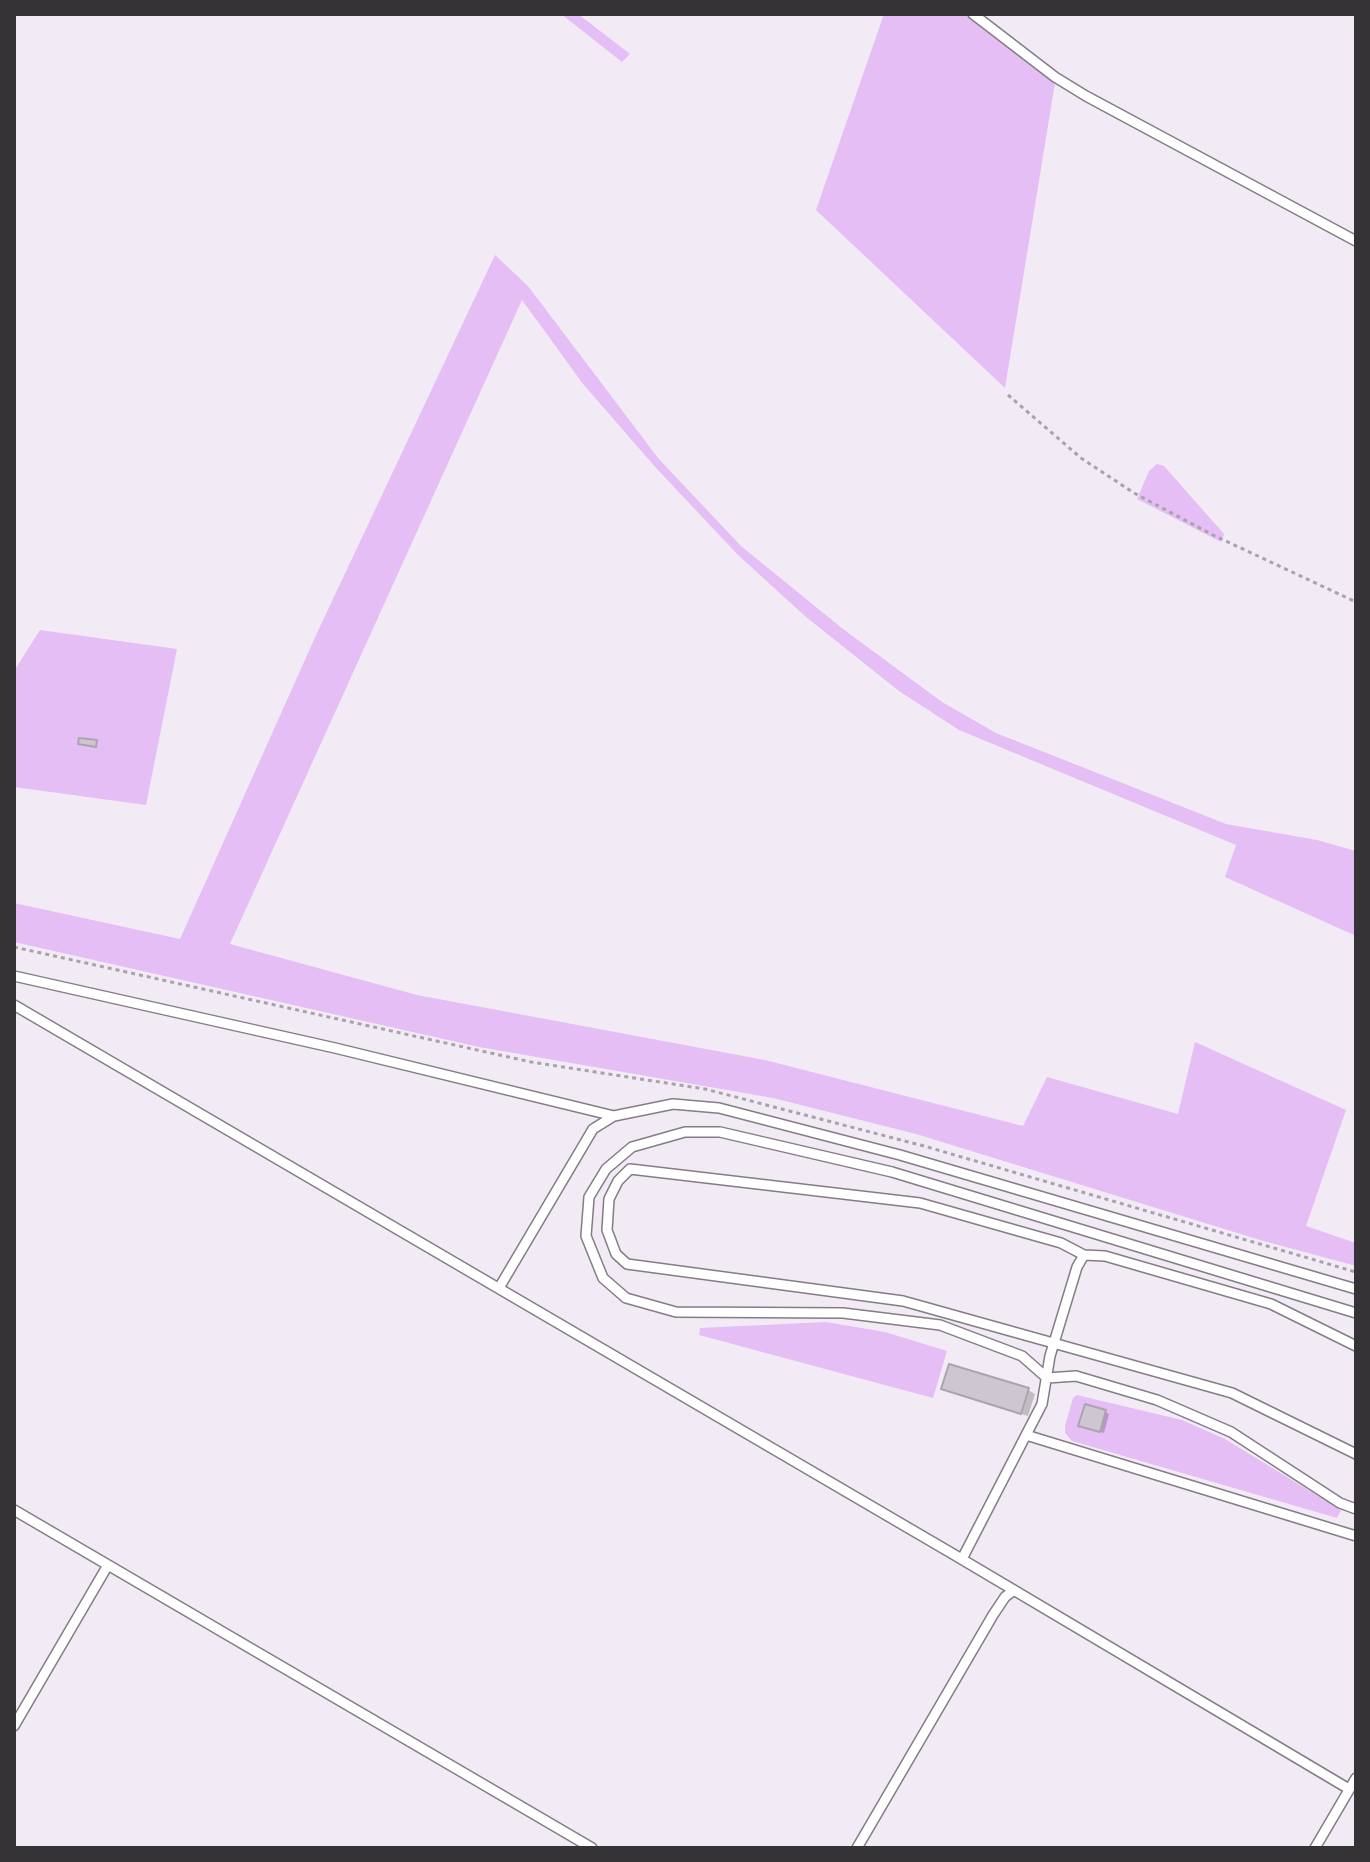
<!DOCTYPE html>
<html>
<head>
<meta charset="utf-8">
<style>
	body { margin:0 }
	#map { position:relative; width:1370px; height:1862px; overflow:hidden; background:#f2ebf5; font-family:"DM Sans",sans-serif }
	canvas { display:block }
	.frame { position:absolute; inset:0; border:16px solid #363337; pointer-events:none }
</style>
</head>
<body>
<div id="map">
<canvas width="1370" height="1862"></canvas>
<div class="frame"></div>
</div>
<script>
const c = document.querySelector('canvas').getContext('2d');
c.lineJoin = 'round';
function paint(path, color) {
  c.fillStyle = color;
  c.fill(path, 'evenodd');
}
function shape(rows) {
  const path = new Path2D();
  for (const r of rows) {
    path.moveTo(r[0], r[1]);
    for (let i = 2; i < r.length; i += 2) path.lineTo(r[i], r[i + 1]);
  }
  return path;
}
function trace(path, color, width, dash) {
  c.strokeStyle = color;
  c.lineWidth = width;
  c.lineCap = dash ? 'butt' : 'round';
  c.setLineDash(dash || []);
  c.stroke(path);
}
const green = shape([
	[561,14,578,14,630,54,622,62],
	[884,14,966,14,1055,83,1005,388,816,210],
	[495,255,528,286,658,458,741,546,843,629,942,702,996,733,1226,824,1317,840,1356,851,1356,936,1225,877,1236,845,959,730,899,691,806,617,738,555,657,469,583,384,522,300,230,944,417,995,765,1060,1023,1126,1047,1077,1178,1114,1195,1042,1346,1110,1306,1226,1356,1243,1356,1266,1260,1240,916,1134,773,1098,479,1047,14,942,14,903,180,939,317,633],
	[1157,464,1164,466,1224,534,1221,542,1137,499,1149,471],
	[40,630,177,649,146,805,14,787,14,671],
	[826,1322,885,1332,947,1351,933,1398,699,1335,700,1328],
	[1077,1395,1182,1420,1225,1439,1341,1510,1337,1518,1072,1441,1065,1433,1065,1426,1073,1398]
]);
const shadow = shape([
	[1028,1390,1035,1394,1028,1416,950,1392],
	[1105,1412,1109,1414,1104,1433,1085,1427]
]);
const building = shape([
	[79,738,97,740,96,747,78,744,79,738],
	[949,1364,1029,1388,1021,1414,941,1389,949,1364],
	[1085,1404,1106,1410,1100,1432,1078,1426,1085,1404]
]);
const path = shape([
	[1008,395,1081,458,1134,493,1213,535,1356,602],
	[14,947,531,1062,705,1089,924,1146,1356,1272]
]);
const service = shape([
	[973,14,1055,77,1086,96,1356,241],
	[14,976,335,1048,614,1116,593,1129,499,1288],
	[14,1005,953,1554,1349,1789],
	[614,1116,673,1104,719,1108,900,1155,1356,1289],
	[1356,1313,892,1172,720,1132,685,1132,632,1147,606,1169,589,1197,586,1236,603,1278,626,1298,676,1312,843,1313,940,1325,1022,1356,1047,1378,1076,1376,1157,1400,1231,1432,1340,1503,1356,1509],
	[1356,1346,1271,1304,1105,1256,1084,1255,1061,1243,920,1203,630,1169,618,1181,609,1199,607,1230,616,1254,627,1264,903,1301,1232,1393,1356,1454],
	[1026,1435,1356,1536],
	[14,1510,592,1848],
	[962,1559,1042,1404,1050,1356,1077,1267,1084,1255],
	[14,1726,108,1565],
	[857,1848,993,1615,1005,1597,1014,1590],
	[1315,1848,1356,1778]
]);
paint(green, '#e5bef5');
paint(shadow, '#0003');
paint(building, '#cec7d1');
trace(building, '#aba4ae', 2);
trace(service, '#837d86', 12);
trace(path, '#a8a3ab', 3, [4, 4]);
trace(service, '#fff', 9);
</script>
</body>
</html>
